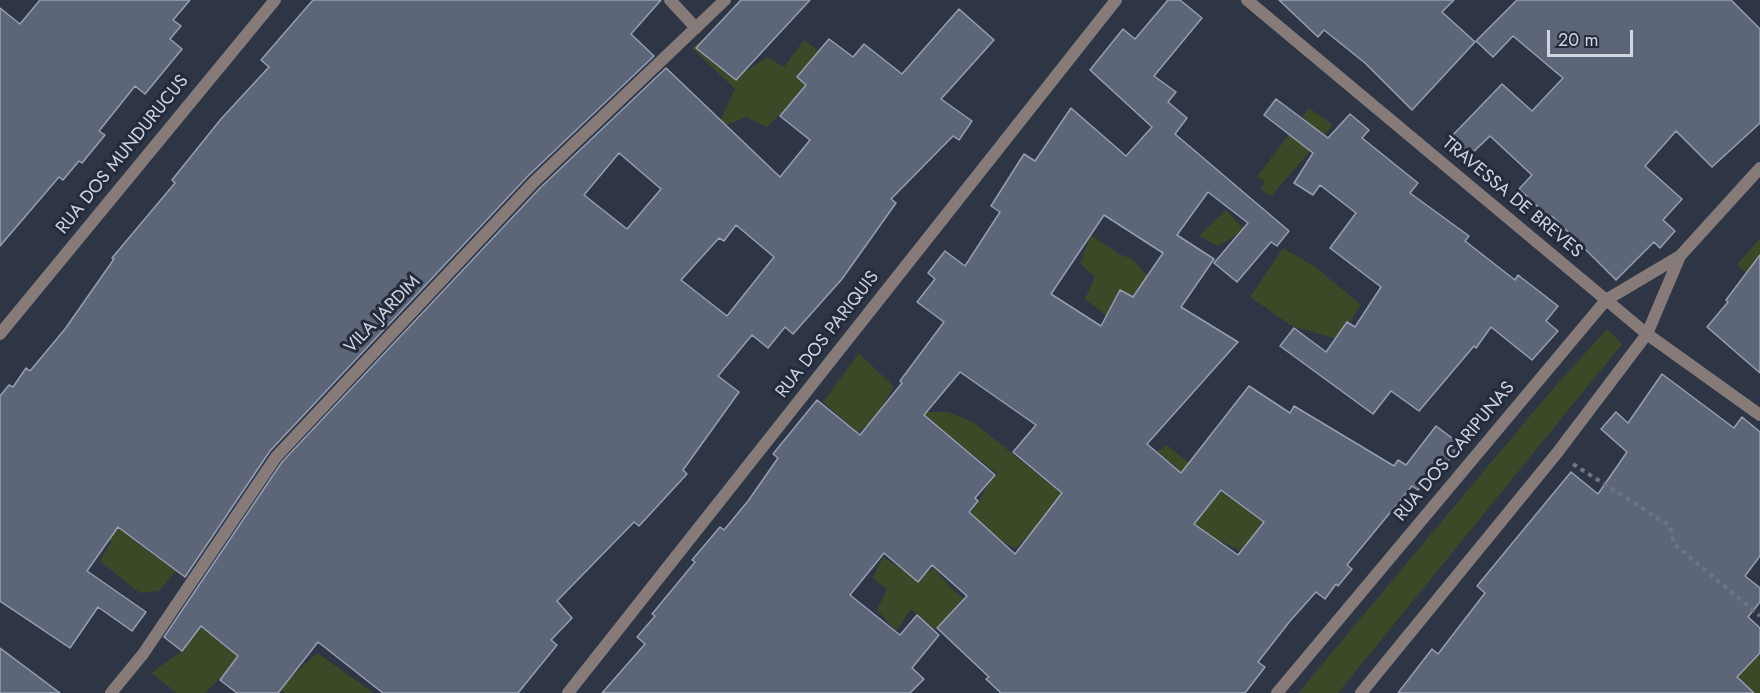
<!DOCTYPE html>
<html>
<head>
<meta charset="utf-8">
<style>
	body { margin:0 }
	#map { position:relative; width:1760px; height:693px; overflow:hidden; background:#2e3646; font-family:Jost,sans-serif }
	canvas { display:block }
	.scale { position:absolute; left:1547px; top:30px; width:86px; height:27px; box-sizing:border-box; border:3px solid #d0d5e0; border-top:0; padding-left:8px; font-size:18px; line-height:21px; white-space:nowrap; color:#d0d5e0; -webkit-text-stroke:4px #242b3c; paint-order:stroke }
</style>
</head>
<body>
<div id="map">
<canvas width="1760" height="693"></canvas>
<div class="scale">20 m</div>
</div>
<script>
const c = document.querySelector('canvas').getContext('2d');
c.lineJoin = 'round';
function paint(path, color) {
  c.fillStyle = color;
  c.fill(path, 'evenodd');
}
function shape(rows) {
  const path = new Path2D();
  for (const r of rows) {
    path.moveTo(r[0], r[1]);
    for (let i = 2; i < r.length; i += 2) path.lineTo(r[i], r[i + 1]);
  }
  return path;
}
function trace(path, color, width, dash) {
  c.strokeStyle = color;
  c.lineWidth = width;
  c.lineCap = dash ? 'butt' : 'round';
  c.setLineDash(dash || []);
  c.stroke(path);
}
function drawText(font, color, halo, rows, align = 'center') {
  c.font = font + ' Jost,sans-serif';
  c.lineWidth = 6;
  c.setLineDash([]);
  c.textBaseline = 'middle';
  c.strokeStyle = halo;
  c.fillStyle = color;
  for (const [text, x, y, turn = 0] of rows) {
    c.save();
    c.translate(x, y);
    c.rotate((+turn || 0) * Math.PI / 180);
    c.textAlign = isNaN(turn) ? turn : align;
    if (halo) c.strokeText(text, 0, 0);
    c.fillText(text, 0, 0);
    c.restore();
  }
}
const green = shape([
	[710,33,747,71,767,57,784,67,804,40,853,75,793,101,767,127,747,117,716,129,735,89,692,48],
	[1309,108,1333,125,1271,196,1261,189,1265,181,1257,177],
	[1226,210,1245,230,1218,246,1199,236],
	[1091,235,1119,254,1132,259,1149,277,1135,298,1107,316,1085,299,1095,277,1080,263],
	[1760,238,1760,286,1737,265],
	[1283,248,1318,269,1361,305,1338,339,1292,326,1250,297],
	[1607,329,1622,344,1338,693,1298,693,1551,391],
	[859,353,894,387,876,416,858,433,823,402],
	[915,412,948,412,973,422,1065,496,1015,549,999,539,970,515,993,477,998,474],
	[1132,413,1153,435,1135,462,1161,483,1177,467,1156,452,1167,445,1235,500,1252,479,1272,485,1264,497,1277,507,1241,551,1193,527,1201,515,1174,493,1161,509,1140,498,1108,475,1116,463,1102,447,1120,431],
	[69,495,125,533,176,571,159,591,140,593,100,561,111,542,64,509],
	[883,557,915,578,934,568,949,586,1067,693,948,616,934,630,911,609,896,631,877,610,887,589,873,578],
	[202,626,240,657,205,693,177,693,151,673,182,651],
	[317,653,374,693,285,693,278,689],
	[1760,654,1760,693,1735,693,1736,677]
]);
const building = shape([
	[40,0,190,0,173,20,181,26,170,39,182,49,145,94,135,86,99,131,105,135,82,163,79,161,63,180,59,177,0,246,0,8,20,24,40,0],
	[313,0,661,0,631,34,654,56,528,176,270,451,185,577,118,527,87,571,146,612,132,631,98,607,70,648,0,601,0,396,9,385,13,387,26,368,30,371,65,329,114,259,112,258,175,183,172,180,221,119,269,67,261,60,313,0],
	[741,0,810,0,736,80,696,48,741,0],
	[1168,0,1180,0,1202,18,1154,76,1176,92,1168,102,1187,118,1175,134,1289,231,1277,246,1271,242,1237,282,1214,263,1248,223,1208,192,1177,235,1214,259,1181,307,1238,342,1147,444,1181,473,1249,386,1290,413,1294,406,1394,466,1398,460,1406,465,1436,426,1460,444,1447,463,1441,459,1418,490,1412,486,1347,565,1352,569,1338,586,1336,584,1325,599,1316,592,1290,621,1258,662,1265,667,1245,693,1001,693,986,679,989,677,937,628,967,596,932,565,918,582,884,553,850,595,900,635,917,615,939,635,912,668,924,679,910,693,602,693,645,644,637,637,655,616,652,614,695,562,692,560,720,527,724,530,748,501,778,458,773,454,817,400,860,435,902,383,900,381,944,322,917,302,935,279,928,273,945,251,965,266,1000,212,991,206,1024,154,1035,161,1071,108,1126,156,1152,127,1090,70,1123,29,1135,39,1168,0],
	[1104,215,1163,253,1133,297,1120,290,1101,326,1051,294,1104,215],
	[960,372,1036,425,1013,452,1062,493,1015,554,969,512,978,501,975,498,995,475,924,415,960,372],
	[1221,490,1264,522,1238,555,1194,524,1221,490],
	[1279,0,1454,0,1442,12,1475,42,1412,110,1365,63,1324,30,1318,37,1279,0],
	[1517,0,1731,0,1760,29,1760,123,1712,167,1676,131,1645,166,1682,199,1663,220,1675,231,1660,248,1654,242,1616,280,1552,216,1550,218,1519,189,1532,175,1490,136,1468,157,1449,139,1502,84,1532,111,1563,78,1513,36,1493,57,1476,41,1517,0],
	[959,9,994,40,941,99,972,121,959,140,953,136,891,199,896,203,842,279,793,334,785,327,768,348,752,335,718,376,739,392,683,470,687,474,639,526,634,522,557,601,572,618,551,640,557,645,518,693,383,693,318,642,278,693,237,693,220,680,238,656,201,626,182,651,164,637,282,462,540,188,666,68,780,177,810,140,780,116,806,85,797,77,829,39,853,57,864,44,902,74,959,9],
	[619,153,661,189,627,229,584,195,619,153],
	[736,225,774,257,727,316,681,280,719,238,724,241,736,225],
	[1276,99,1328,138,1350,114,1369,130,1362,138,1418,183,1410,193,1469,236,1465,241,1515,280,1518,275,1558,306,1546,321,1558,331,1532,360,1491,327,1476,348,1474,346,1419,411,1391,391,1373,414,1280,346,1294,328,1326,352,1347,322,1355,327,1381,287,1330,248,1356,213,1320,185,1313,195,1294,183,1313,153,1264,115,1276,99],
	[1760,255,1760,373,1707,327,1728,302,1726,300,1760,255],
	[1662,374,1734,428,1742,417,1760,432,1760,556,1745,576,1760,588,1760,602,1748,617,1760,628,1760,653,1737,677,1754,693,1398,693,1432,649,1438,654,1485,593,1477,586,1571,472,1598,494,1627,452,1601,429,1616,412,1628,423,1662,374],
	[0,648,60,693,0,693,0,648]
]);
const path = shape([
	[1573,464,1670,526,1674,544,1760,616]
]);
const minor = shape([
	[670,0,696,28],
	[1247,0,1647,334,1760,415],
	[0,334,275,0],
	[111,693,143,654,276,457,534,182,725,0],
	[568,693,1116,0],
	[1277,693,1606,300,1680,256,1760,168],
	[1361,693,1557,453,1647,334,1680,256]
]);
const streetNames = [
	["RUA DOS MUNDURUCUS",123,155,-51],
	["TRAVESSA DE BREVES",1512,198,40],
	["VILA JARDIM",383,315,-46],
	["RUA DOS PARIQUIS",828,335,-52],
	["RUA DOS CARIPUNAS",1455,452,-50]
];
paint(green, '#3c4926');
paint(building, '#5d6679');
trace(building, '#959eb2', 1.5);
trace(path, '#6d7482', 4, [4.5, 4.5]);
trace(minor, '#877b7a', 12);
drawText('18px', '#d0d5e0', '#242b3c', streetNames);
</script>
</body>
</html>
